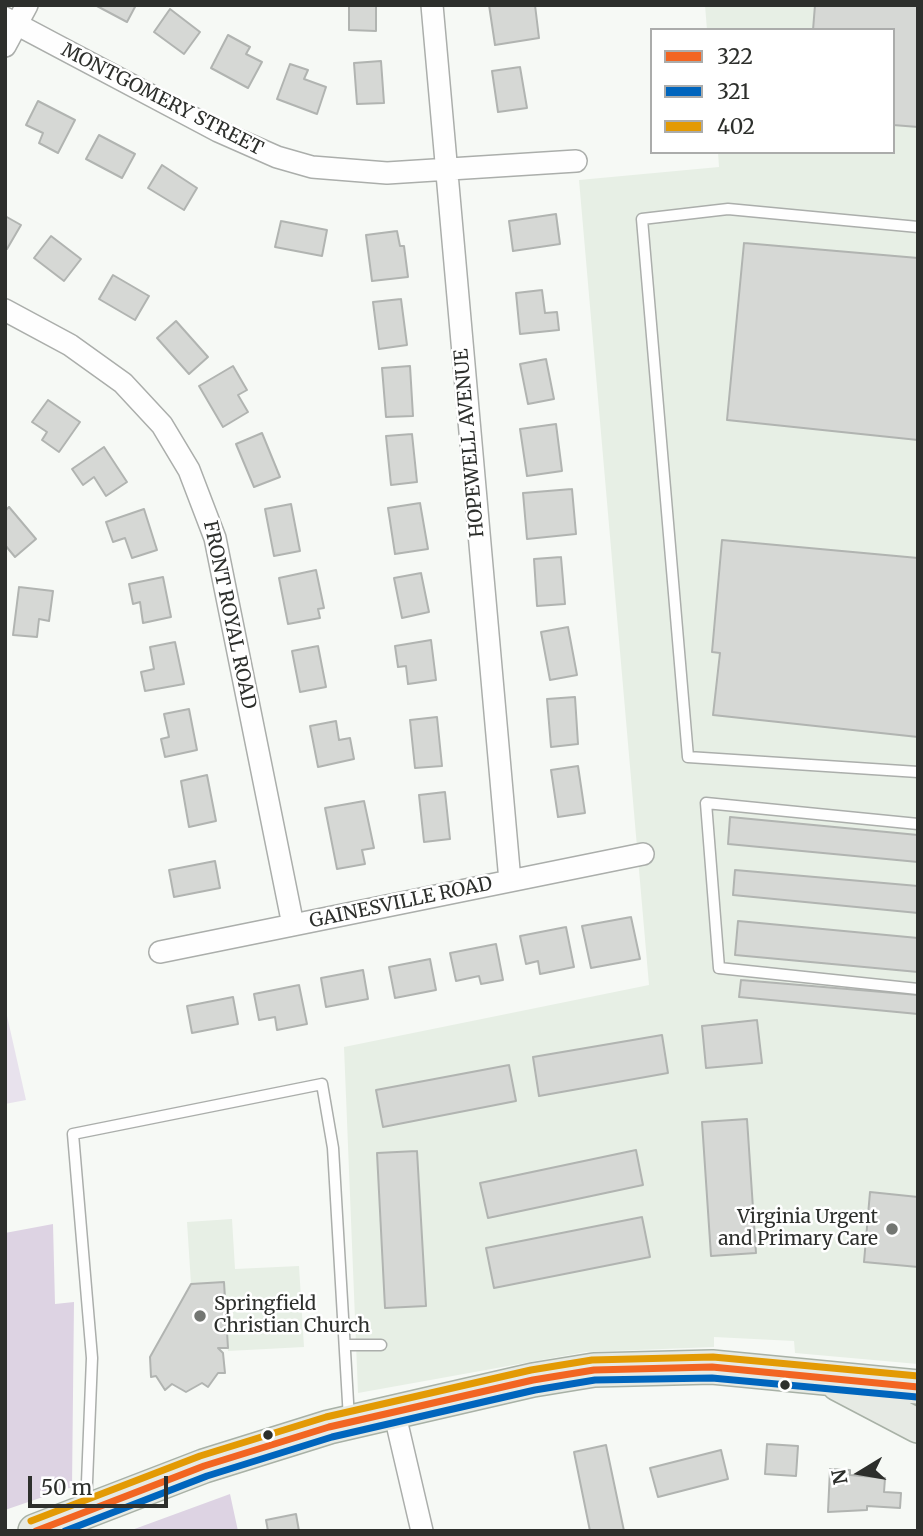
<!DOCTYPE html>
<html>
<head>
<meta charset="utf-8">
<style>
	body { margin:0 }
	#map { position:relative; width:923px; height:1536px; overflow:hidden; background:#f6f9f5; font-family:Merriweather,serif }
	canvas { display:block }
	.frame { position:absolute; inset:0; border:7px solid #2d2f2c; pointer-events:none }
	.legend { position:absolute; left:650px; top:28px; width:245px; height:126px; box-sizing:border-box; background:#fff; border:2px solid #abacab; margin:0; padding:9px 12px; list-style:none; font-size:21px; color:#2d2f2c }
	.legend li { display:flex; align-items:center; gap:14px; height:35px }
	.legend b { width:35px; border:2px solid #abacab }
	.north { position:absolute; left:825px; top:1438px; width:70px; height:70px; -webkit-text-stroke:5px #fff; paint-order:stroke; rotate:259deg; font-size:19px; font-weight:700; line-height:28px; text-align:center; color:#2d2f2c }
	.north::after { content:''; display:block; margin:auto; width:24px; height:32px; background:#2d2f2c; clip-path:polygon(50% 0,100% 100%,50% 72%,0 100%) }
	.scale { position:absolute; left:28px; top:1476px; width:140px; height:32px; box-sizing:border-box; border:4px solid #2d2f2c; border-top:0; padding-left:9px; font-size:21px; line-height:24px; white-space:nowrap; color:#2d2f2c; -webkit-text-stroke:5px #fff; paint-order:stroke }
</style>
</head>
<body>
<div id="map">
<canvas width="923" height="1536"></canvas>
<div class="frame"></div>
<ul class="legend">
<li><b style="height:9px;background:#f26522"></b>322</li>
<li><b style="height:9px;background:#0065bd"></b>321</li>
<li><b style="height:9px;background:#e39a04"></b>402</li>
</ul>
<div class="north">N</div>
<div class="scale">50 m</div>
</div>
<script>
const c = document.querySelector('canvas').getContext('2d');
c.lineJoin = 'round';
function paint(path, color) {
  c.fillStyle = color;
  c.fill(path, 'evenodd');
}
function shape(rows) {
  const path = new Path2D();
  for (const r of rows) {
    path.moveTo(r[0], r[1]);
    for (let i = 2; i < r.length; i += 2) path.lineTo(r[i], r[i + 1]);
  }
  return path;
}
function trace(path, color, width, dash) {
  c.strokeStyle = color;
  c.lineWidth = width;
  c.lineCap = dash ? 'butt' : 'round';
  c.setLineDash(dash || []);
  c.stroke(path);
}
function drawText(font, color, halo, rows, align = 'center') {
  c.font = font + ' Merriweather,serif';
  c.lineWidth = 5;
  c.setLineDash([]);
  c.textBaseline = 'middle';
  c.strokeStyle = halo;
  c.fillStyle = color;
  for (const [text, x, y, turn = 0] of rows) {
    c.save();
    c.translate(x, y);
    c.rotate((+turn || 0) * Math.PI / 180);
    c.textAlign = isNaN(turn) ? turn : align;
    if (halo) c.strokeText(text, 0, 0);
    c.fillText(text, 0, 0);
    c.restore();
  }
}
const built = shape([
	[705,5,918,5,918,1364,795,1353,794,1341,714,1337,714,1347,586,1352,358,1393,344,1047,649,985,579,180,719,167,718,152,893,152,893,30,707,30],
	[232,1219,235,1269,299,1266,304,1347,228,1351,224,1283,191,1284,187,1222]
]);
const green = shape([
	[5,1007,26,1100,5,1104]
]);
const forest = shape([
	[53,1224,55,1304,74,1302,72,1487,5,1510,5,1233],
	[230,1494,238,1531,129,1531]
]);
const building = shape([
	[95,5,136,5,127,22,95,5],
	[349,5,376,5,376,31,349,30,349,5],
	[489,5,535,5,539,38,495,45,489,5],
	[815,5,918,5,918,127,893,125,893,30,813,30,815,5],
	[170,9,200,32,184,54,154,32,170,9],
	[228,35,250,47,246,54,262,62,248,88,211,68,228,35],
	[381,61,384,103,357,104,354,63,381,61],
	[290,64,308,70,304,79,326,87,317,114,277,99,290,64],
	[520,67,527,108,498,112,492,71,520,67],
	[38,101,75,120,58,153,39,143,43,133,26,125,38,101],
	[99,135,135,154,122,178,86,159,99,135],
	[162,165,197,188,184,210,148,188,162,165],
	[556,214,560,244,513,251,509,221,556,214],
	[5,216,21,225,7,249,5,248,5,216],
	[281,221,327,230,322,256,275,247,281,221],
	[397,231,400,246,404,246,408,277,372,281,366,235,397,231],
	[51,236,81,259,64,281,34,258,51,236],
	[744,243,918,258,918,440,727,420,744,243],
	[113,275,149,296,135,320,99,299,113,275],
	[542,290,545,313,557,312,559,330,520,334,516,293,542,290],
	[401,299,407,345,379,349,373,302,401,299],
	[176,321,208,357,189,374,157,338,176,321],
	[546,359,554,399,528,404,520,364,546,359],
	[233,366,247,390,238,395,248,412,223,427,199,386,233,366],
	[410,366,413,416,386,417,382,368,410,366],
	[48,400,80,422,59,452,42,440,47,432,32,422,48,400],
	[556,424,562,471,527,476,520,429,556,424],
	[262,433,280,477,254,487,236,444,262,433],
	[412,434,417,482,391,485,386,436,412,434],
	[104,447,127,482,106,496,94,477,83,485,72,469,104,447],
	[572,489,576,534,527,539,523,493,572,489],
	[420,503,428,549,395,554,388,508,420,503],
	[291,504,300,551,274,556,265,509,291,504],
	[9,507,36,539,15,557,5,545,5,511,9,507],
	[144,509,157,550,132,558,125,538,113,542,106,522,144,509],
	[722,540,918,558,918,737,713,715,720,653,712,652,722,540],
	[561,557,565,604,537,606,534,559,561,557],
	[316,570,324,608,318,609,320,618,288,624,279,578,316,570],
	[421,573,429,612,402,618,394,578,421,573],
	[163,577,171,617,143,623,140,602,133,604,129,584,163,577],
	[19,587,53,591,49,621,39,619,37,637,13,635,19,587],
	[568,627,577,675,550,680,541,632,568,627],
	[431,640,436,680,408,684,406,666,398,667,395,646,431,640],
	[175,642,184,684,145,691,141,672,154,669,150,647,175,642],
	[318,646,326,687,300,692,292,651,318,646],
	[575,697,578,744,551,747,547,699,575,697],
	[189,709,197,750,165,757,161,739,169,737,164,714,189,709],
	[437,717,442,766,415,768,410,720,437,717],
	[336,721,339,740,350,738,354,759,318,767,310,726,336,721],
	[578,766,585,813,558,817,551,770,578,766],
	[207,775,216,821,189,827,181,781,207,775],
	[445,792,450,839,424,842,419,795,445,792],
	[364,801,374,848,362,850,365,864,337,869,325,808,364,801],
	[730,817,918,835,918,862,728,844,730,817],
	[215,861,220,888,174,897,169,870,215,861],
	[735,870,918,886,918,913,733,895,735,870],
	[631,917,640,959,591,968,582,926,631,917],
	[738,921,918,938,918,972,735,955,738,921],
	[566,927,574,967,540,974,538,961,526,964,520,936,566,927],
	[496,944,503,980,481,984,479,976,456,981,450,953,496,944],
	[430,959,436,990,395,998,389,967,430,959],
	[363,970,368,999,326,1007,321,978,363,970],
	[741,980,918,995,918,1014,739,997,741,980],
	[299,985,307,1024,277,1030,275,1017,259,1020,254,994,299,985],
	[233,997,238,1024,192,1033,187,1006,233,997],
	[757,1020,762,1063,706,1068,702,1026,757,1020],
	[662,1035,668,1073,539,1096,533,1057,662,1035],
	[509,1065,516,1101,383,1127,376,1090,509,1065],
	[747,1119,756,1253,711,1256,702,1122,747,1119],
	[636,1150,643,1185,488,1218,480,1183,636,1150],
	[417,1151,426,1306,385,1308,377,1153,417,1151],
	[870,1192,918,1197,918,1267,864,1262,870,1192],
	[642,1217,650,1257,494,1288,486,1248,642,1217],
	[224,1282,228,1348,218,1348,223,1353,225,1373,218,1373,208,1387,202,1383,186,1392,172,1384,165,1390,156,1376,151,1377,150,1357,191,1284,224,1282],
	[767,1444,798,1446,796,1476,765,1474,767,1444],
	[606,1445,624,1531,590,1531,574,1452,606,1445],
	[721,1450,728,1479,658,1497,650,1468,721,1450],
	[830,1469,850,1470,850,1475,885,1478,884,1492,901,1493,900,1508,867,1506,867,1510,828,1512,830,1469],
	[296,1514,299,1531,268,1531,266,1520,296,1514]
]);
const lane = shape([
	[918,227,728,209,642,219,688,757,918,772],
	[918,824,706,803,719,968,918,989],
	[345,1345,381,1345],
	[86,1507,92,1358,73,1134,322,1084,333,1148,349,1419]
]);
const street = shape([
	[432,5,510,881],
	[5,18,218,131,277,157,312,167,387,173,576,161],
	[5,46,27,5],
	[5,310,70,345,123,383,162,425,189,470,215,538,293,925],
	[160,952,643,854],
	[394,1411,422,1531]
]);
const primary = shape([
	[838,1384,918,1426],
	[35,1531,204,1466,329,1427,533,1380,594,1370,712,1367,918,1387]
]);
const bus1 = shape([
	[36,1531,204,1466,329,1427,533,1380,594,1370,712,1367,918,1387]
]);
const bus2 = shape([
	[65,1531,207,1476,332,1437,535,1390,595,1380,712,1378,917,1397]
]);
const bus3 = shape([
	[31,1521,200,1456,326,1417,531,1370,592,1360,713,1357,918,1376]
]);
const markers = [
	[892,1229,7,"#737672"],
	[200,1316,7,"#737672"],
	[785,1385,6,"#2d2f2c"],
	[268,1435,6,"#2d2f2c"]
];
const streetNames = [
	["MONTGOMERY STREET",162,100,27],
	["HOPEWELL AVENUE",470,443,-95],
	["FRONT ROYAL ROAD",229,615,78],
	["GAINESVILLE ROAD",401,903,-12]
];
const poiNames = [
	["Virginia Urgent",878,1218],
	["and Primary Care",878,1240],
	["Springfield",214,1305,"left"],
	["Christian Church",214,1327,"left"]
];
paint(built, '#e7efe5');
paint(green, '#e8e2ed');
paint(forest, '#ddd3e3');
paint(building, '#d6d8d5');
trace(building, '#b1b4b1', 2);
trace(lane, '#abaeab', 13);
trace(street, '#abaeab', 24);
trace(primary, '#a8b1a6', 36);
trace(lane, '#fefefe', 10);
trace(street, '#fefefe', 21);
trace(primary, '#e6eae4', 33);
trace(bus1, '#f26522', 7);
trace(bus2, '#0065bd', 7);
trace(bus3, '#e39a04', 7);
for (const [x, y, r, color] of markers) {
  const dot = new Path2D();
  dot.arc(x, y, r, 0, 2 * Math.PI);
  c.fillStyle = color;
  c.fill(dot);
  trace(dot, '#fff', 2.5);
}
drawText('19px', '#2d2f2c', '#fff', streetNames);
drawText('19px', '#2d2f2c', '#fff', poiNames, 'right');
</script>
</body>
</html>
